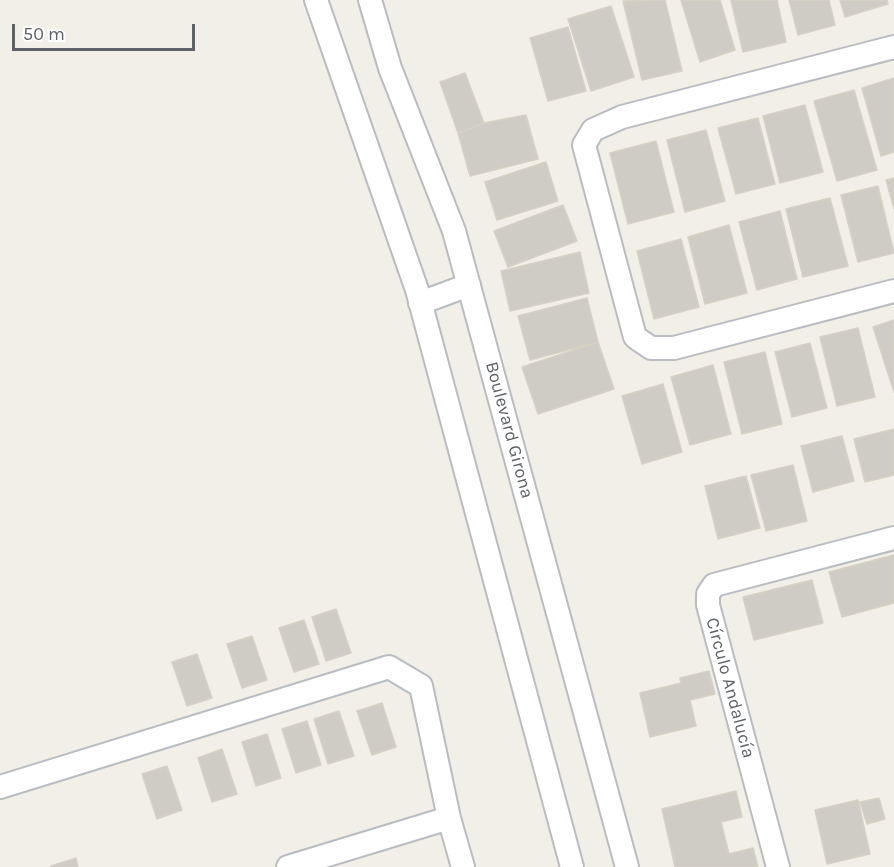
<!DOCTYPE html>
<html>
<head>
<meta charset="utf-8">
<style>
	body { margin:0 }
	#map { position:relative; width:894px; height:867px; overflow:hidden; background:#f1efe7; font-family:Karla,sans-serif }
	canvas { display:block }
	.scale { position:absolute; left:12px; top:24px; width:183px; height:27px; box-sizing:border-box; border:3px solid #5e6267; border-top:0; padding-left:8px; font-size:18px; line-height:21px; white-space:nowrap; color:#5e6267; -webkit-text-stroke:4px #fff; paint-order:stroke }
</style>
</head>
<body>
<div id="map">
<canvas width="894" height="867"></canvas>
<div class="scale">50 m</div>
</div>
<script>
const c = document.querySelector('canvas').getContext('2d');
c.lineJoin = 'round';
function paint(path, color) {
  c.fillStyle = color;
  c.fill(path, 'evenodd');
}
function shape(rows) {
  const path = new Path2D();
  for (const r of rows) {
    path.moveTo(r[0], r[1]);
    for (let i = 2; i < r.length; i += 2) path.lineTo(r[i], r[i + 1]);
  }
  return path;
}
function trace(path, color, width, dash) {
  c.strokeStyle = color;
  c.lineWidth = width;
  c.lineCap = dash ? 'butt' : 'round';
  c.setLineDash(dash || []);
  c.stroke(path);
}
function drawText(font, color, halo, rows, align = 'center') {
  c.font = font + ' Karla,sans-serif';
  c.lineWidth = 5;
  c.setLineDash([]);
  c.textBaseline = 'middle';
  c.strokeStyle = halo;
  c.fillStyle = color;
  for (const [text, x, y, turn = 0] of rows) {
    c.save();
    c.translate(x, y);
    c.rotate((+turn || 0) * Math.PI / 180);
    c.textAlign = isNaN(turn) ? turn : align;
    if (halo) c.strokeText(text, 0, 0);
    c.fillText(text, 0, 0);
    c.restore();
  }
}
const building = shape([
	[665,0,682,71,642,80,623,1,665,0],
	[681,0,720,0,735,50,700,62,681,0],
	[731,0,777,0,786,42,743,52,731,0],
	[789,0,829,0,835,25,798,35,789,0],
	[840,0,887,0,888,4,845,17,840,0],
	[611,6,634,77,591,91,568,19,611,6],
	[568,27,586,91,548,101,530,38,568,27],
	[465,73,484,123,458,133,440,82,465,73],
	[894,78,894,152,881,156,862,88,894,78],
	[854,90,877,170,837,181,814,101,854,90],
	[805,105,823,172,780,183,763,116,805,105],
	[526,115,538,159,470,176,458,133,484,123,526,115],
	[758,118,775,184,736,194,718,128,758,118],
	[706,130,725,201,685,212,667,140,706,130],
	[656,141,674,212,628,224,610,153,656,141],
	[546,162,558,201,497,220,485,182,546,162],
	[894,178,894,209,886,180,894,178],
	[878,186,894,253,858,262,841,195,878,186],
	[830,198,848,266,803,277,786,209,830,198],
	[563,205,577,241,508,267,494,231,563,205],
	[780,211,797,279,757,290,739,222,780,211],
	[729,225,747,293,705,304,688,237,729,225],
	[681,239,699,307,654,319,637,251,681,239],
	[580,252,589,293,510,311,501,271,580,252],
	[587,298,598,342,530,360,518,316,587,298],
	[894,320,894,392,873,327,894,320],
	[858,328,875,397,837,406,820,337,858,328],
	[598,342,614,389,538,414,522,367,598,342],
	[810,343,827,408,792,417,775,352,810,343],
	[765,352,782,424,742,434,724,362,765,352],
	[713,365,731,434,690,445,671,377,713,365],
	[663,384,682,452,642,464,622,396,663,384],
	[894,429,894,475,865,482,854,439,894,429],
	[842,436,854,481,813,492,801,446,842,436],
	[793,465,807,521,766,531,751,475,793,465],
	[746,476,760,528,718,539,705,486,746,476],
	[894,555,894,603,842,617,829,572,894,555],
	[812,580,823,623,754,640,743,597,812,580],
	[336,609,351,653,326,661,312,617,336,609],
	[304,620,319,664,294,672,279,628,304,620],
	[252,636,267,680,242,688,227,644,252,636],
	[197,654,212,698,187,706,172,662,197,654],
	[709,671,715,694,690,700,696,726,650,737,640,693,681,683,680,678,709,671],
	[382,703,396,747,372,755,357,711,382,703],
	[339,711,354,756,328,764,314,719,339,711],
	[307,721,321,765,296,773,282,729,307,721],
	[267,734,281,778,256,786,242,742,267,734],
	[222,749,237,794,212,802,198,758,222,749],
	[167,766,182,810,157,819,142,774,167,766],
	[736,791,742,817,721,822,729,854,753,848,758,867,675,867,662,809,736,791],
	[879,798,885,819,867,824,860,802,879,798],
	[858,800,870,854,827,864,815,810,858,800],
	[76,858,78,867,51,867,51,866,76,858]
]);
const minor = shape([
	[316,0,417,290,572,867],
	[370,0,390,68,454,231,627,867],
	[894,47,622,117,593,130,584,145,635,337,651,348,674,348,894,291],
	[420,303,469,285],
	[0,787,389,667,421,686,449,818,463,867],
	[288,867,449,818],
	[778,867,708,605,708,594,714,585,894,538]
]);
const streetNames = [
	["Boulevard Girona",509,430,75],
	["Círculo Andalucía",730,688,75]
];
paint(building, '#ceccc5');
trace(building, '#d6d1c4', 1.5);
trace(minor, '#b9bcc0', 26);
trace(minor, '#fff', 22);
drawText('18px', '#5e6267', '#fff', streetNames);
</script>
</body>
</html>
